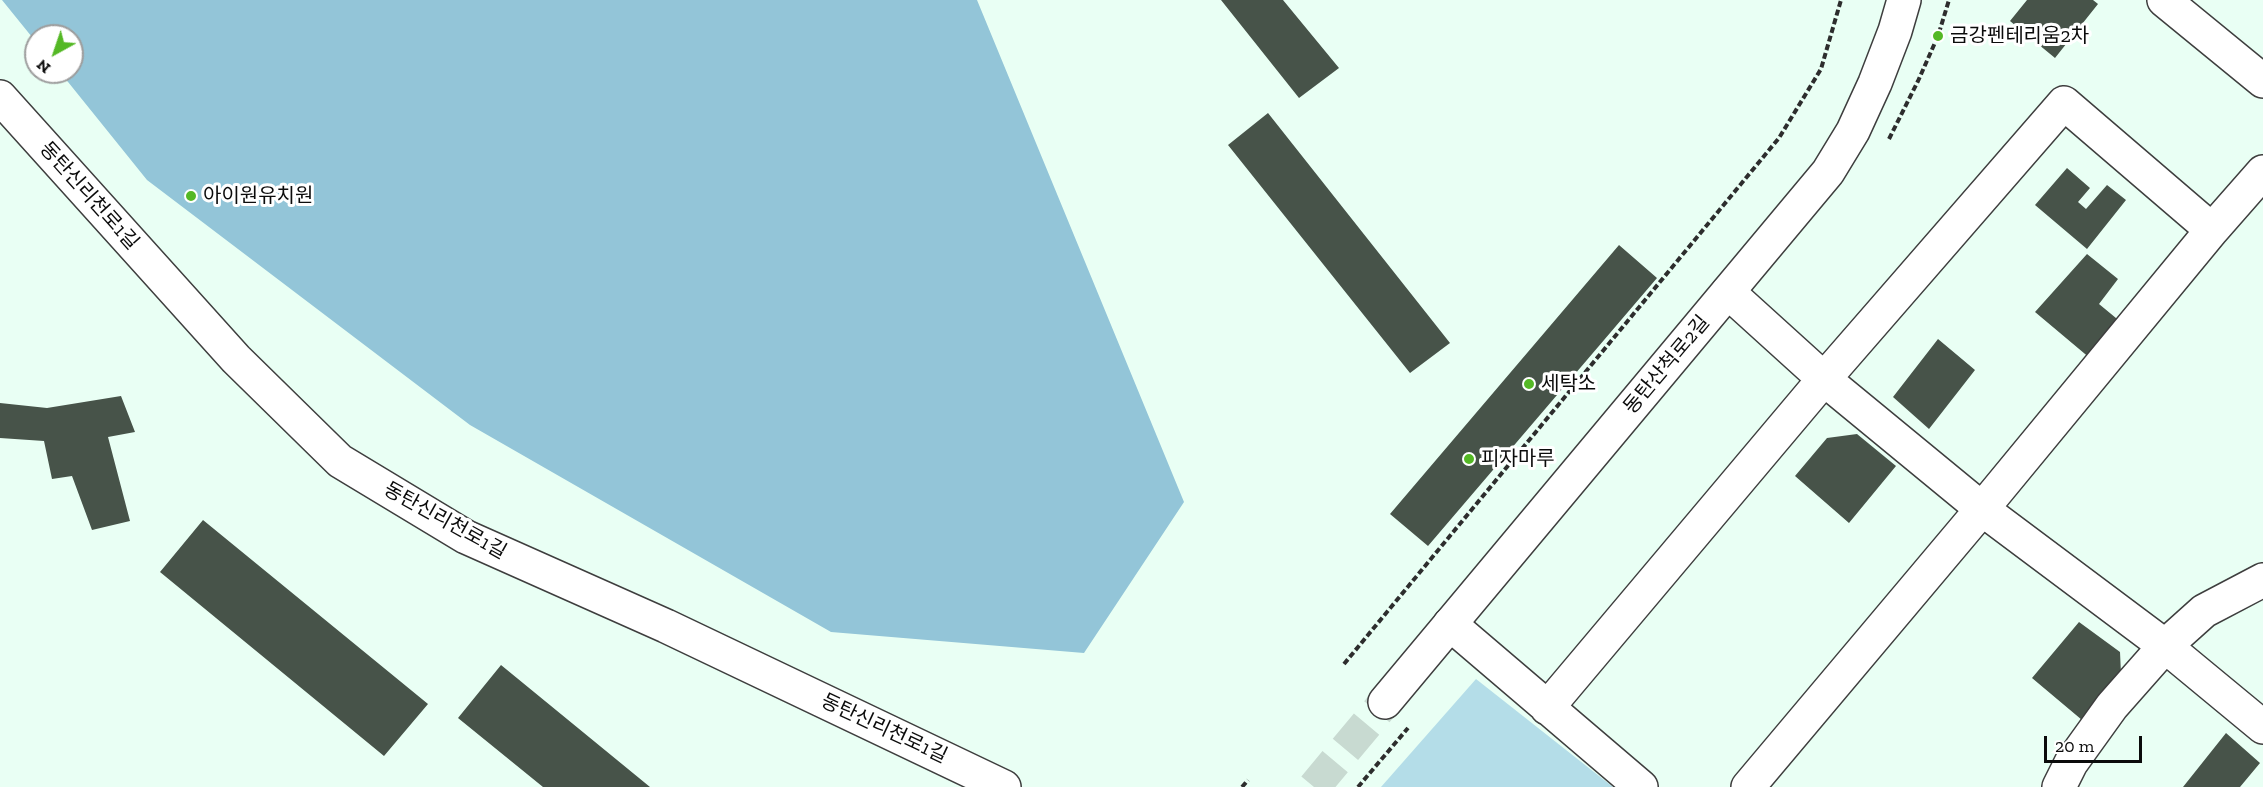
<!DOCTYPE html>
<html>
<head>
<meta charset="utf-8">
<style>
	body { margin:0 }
	#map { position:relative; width:2263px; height:787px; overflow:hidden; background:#e9fff4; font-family:"Zilla Slab",serif }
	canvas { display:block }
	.north { position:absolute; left:24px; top:24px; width:60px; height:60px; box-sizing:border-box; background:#fff; border:2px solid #9d9d9d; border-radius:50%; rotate:220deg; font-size:16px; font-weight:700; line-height:24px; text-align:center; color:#0b0b0b }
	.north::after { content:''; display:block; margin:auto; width:21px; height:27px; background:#54b825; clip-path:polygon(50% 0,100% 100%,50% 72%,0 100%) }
	.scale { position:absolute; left:2044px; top:736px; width:98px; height:27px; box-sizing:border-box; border:3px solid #0b0b0b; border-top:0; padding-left:8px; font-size:18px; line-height:21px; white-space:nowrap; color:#0b0b0b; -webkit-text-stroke:4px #fff; paint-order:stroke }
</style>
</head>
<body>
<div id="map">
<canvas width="2263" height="787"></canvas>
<div class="north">N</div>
<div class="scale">20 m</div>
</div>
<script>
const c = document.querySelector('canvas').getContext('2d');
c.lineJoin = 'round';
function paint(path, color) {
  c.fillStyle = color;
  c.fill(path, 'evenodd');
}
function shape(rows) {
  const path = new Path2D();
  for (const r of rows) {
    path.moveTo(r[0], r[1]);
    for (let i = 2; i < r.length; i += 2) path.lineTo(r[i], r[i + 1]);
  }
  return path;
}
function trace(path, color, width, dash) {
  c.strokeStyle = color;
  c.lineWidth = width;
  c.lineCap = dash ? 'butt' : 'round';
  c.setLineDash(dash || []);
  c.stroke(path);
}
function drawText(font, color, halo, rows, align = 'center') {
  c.font = font + ' "Zilla Slab","Noto Sans KR",serif';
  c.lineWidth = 6;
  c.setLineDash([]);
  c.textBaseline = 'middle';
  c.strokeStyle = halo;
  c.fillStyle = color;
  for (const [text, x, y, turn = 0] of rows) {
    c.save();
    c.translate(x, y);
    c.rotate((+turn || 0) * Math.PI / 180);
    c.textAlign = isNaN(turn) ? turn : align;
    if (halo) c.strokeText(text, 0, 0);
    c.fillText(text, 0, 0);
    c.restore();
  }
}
const green = shape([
	[1476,679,1613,787,1381,787]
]);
const forest = shape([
	[2,0,977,0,1184,502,1084,653,831,632,470,425,147,180,60,72,72,72,72,36,36,36,36,42]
]);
const building = shape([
	[1221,0,1283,0,1339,68,1299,98],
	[2027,0,2093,0,2098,4,2055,58,2010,21],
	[1268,113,1450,343,1410,373,1228,145],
	[2067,168,2090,188,2078,202,2086,209,2107,185,2126,200,2087,249,2035,205],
	[1619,245,1657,278,1428,546,1390,514],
	[2087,254,2118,279,2099,304,2122,323,2091,359,2035,312],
	[1938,339,1975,370,1929,429,1893,397],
	[121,396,135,432,108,437,130,521,92,530,72,476,52,479,44,441,0,438,0,403,47,408],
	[1857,434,1896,466,1849,523,1795,476,1827,438],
	[203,520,428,704,384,756,160,572],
	[2079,622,2120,652,2121,674,2082,720,2032,678],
	[501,665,650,787,543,787,458,718],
	[2226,733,2260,763,2240,787,2183,787]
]);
const tertiaryTunnel = shape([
	[1314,787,1385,702]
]);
const path = shape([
	[1889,139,1918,81,1938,36,1949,0],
	[1344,664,1779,138,1821,69,1841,0],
	[1242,787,1248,780],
	[1358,787,1408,728]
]);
const minor = shape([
	[2164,0,2263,81],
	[1728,292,1824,379,1982,509,2165,646,2204,611,2263,580],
	[1450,624,1641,787],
	[1547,708,1824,379,2064,103,2212,230],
	[1748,787,1982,509,2212,230,2263,172],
	[2059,787,2071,763,2112,706,2165,646,2263,727]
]);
const tertiary = shape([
	[0,97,236,359,340,461,466,537,666,626,1004,787],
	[1385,702,1828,172,1853,131,1875,83,1895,31,1904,0]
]);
const markers = [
	[1938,36,6,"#54b825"],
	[191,196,6,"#54b825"],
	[1529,384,6,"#54b825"],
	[1469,459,6,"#54b825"]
];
const poiNames = [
	["금강펜테리움2차",1950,36],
	["아이원유치원",203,196],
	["세탁소",1541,384],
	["피자마루",1481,459]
];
const streetNames = [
	["동탄신리천로1길",89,196,48],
	["동탄산척로2길",1667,365,-50],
	["동탄신리천로1길",445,521,29],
	["동탄신리천로1길",884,729,25]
];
paint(green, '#b4dde8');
paint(forest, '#93c5d8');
paint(building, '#475349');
trace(tertiaryTunnel, '#c8dad1', 33, [33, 16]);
trace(minor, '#3e3e3e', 36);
trace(tertiary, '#3e3e3e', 36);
trace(path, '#2d2d2d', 4, [6, 3]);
trace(minor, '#fff', 33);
trace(tertiary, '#fff', 33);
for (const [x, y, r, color] of markers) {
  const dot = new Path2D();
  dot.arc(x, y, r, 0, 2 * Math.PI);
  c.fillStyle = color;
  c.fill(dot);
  trace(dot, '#fff', 2);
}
drawText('20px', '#0b0b0b', '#fff', poiNames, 'left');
drawText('20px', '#0b0b0b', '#fff', streetNames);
</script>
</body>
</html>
